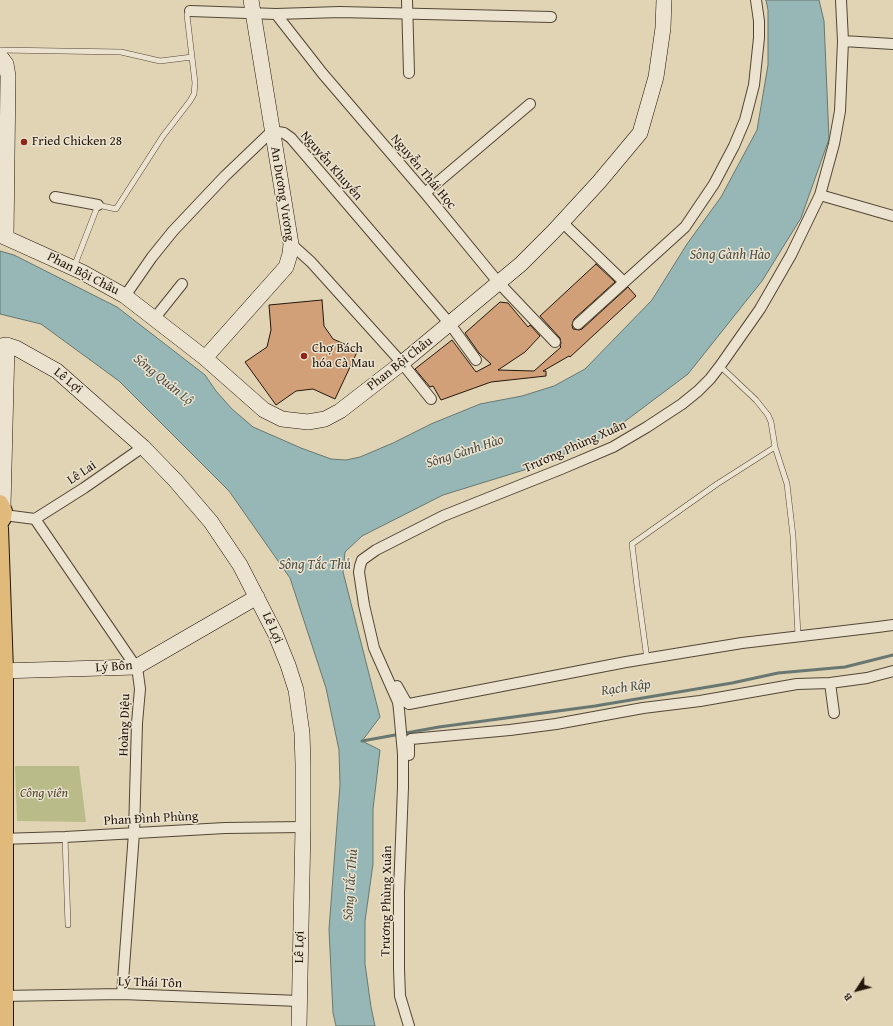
<!DOCTYPE html>
<html>
<head>
<meta charset="utf-8">
<style>
	body { margin:0 }
	#map { position:relative; width:893px; height:1026px; overflow:hidden; background:#e0d4b5; font-family:"Gentium Book Plus",serif }
	canvas { display:block }
	.north { position:absolute; left:837px; top:970px; width:40px; height:40px; -webkit-text-stroke:3px #ebe3cf; paint-order:stroke; rotate:234deg; font-size:11px; font-weight:700; line-height:16px; text-align:center; color:#24160a }
	.north::after { content:''; display:block; margin:auto; width:14px; height:18px; background:#24160a; clip-path:polygon(50% 0,100% 100%,50% 72%,0 100%) }
</style>
</head>
<body>
<div id="map">
<canvas width="893" height="1026"></canvas>
<div class="north">B</div>
</div>
<script>
const c = document.querySelector('canvas').getContext('2d');
c.lineJoin = 'round';
function paint(path, color) {
  c.fillStyle = color;
  c.fill(path, 'evenodd');
}
function shape(rows) {
  const path = new Path2D();
  for (const r of rows) {
    path.moveTo(r[0], r[1]);
    for (let i = 2; i < r.length; i += 2) path.lineTo(r[i], r[i + 1]);
  }
  return path;
}
function trace(path, color, width, dash) {
  c.strokeStyle = color;
  c.lineWidth = width;
  c.lineCap = dash ? 'butt' : 'round';
  c.setLineDash(dash || []);
  c.stroke(path);
}
function drawText(font, color, halo, rows, align = 'center') {
  c.font = font + ' "Gentium Book Plus",serif';
  c.lineWidth = 3;
  c.setLineDash([]);
  c.textBaseline = 'middle';
  c.strokeStyle = halo;
  c.fillStyle = color;
  for (const [text, x, y, turn = 0] of rows) {
    c.save();
    c.translate(x, y);
    c.rotate((+turn || 0) * Math.PI / 180);
    c.textAlign = isNaN(turn) ? turn : align;
    if (halo) c.strokeText(text, 0, 0);
    c.fillText(text, 0, 0);
    c.restore();
  }
}
const green = shape([
	[15,766,79,766,86,822,17,821]
]);
const water = shape([
	[766,0,819,0,824,21,829,139,801,218,762,281,688,374,604,437,537,466,443,495,362,536,345,552,343,572,380,717,362,741,380,750,373,809,373,864,365,921,365,964,371,1007,375,1026,336,1026,333,1013,329,929,340,785,339,750,326,688,290,578,229,491,119,381,41,324,0,314,0,251,14,255,117,307,205,375,216,391,232,409,253,427,301,448,331,459,346,460,360,457,393,443,431,424,480,404,522,396,554,386,585,369,652,300,687,244,721,197,757,130,768,65,768,10,766,0]
]);
const stream = shape([
	[362,741,439,727,595,706,732,683,778,673,845,667,893,655]
]);
const building = shape([
	[596,264,615,282,574,319,572,325,573,329,579,330,582,329,628,287,636,296,570,357,569,356,543,371,546,371,546,376,491,382,441,400,433,386,430,387,415,369,452,340,476,372,491,364,479,353,465,333,500,302,508,303,528,327,530,325,540,336,525,352,498,370,534,371,561,347,560,346,561,343,560,338,540,316,596,264],
	[322,300,324,326,333,339,358,350,335,399,313,389,296,391,276,405,245,362,267,347,271,330,269,305,322,300]
]);
const lane = shape([
	[0,50,121,52,160,61,192,57],
	[74,267,98,205,116,209,163,136,190,101,194,94,195,83,187,15,190,11],
	[720,366,756,400,768,415,771,422,775,447,787,484,793,536,798,636],
	[647,659,637,586,632,544,717,484,775,447],
	[65,837,68,925]
]);
const street = shape([
	[407,0,409,73],
	[190,11,276,14,340,12,551,17],
	[276,14,323,74,425,193,498,282,555,342],
	[843,41,893,44],
	[425,193,530,104],
	[820,195,893,216],
	[55,197,98,205],
	[562,222,624,282],
	[291,244,311,262,402,363,431,399],
	[125,296,152,257,173,231,225,176,272,131,284,133,291,138,450,324,476,360],
	[154,319,182,284],
	[578,324,685,227,714,184,734,146,745,120,754,85,759,38,759,21,756,0],
	[4,515,35,519,136,667,138,674,140,689,137,723,134,833,122,994],
	[35,519,84,488,143,447],
	[830,683,834,713],
	[397,686,406,702,409,704,626,662,742,643,878,627,893,625],
	[409,755,409,742,411,739,510,730,556,724,643,708,700,701,797,684,830,683,867,678,893,671],
	[0,839,65,837,225,828,303,827],
	[0,996,122,994,299,1001],
	[409,1026,400,996,399,969,399,892,403,787,403,754,399,710,398,702,374,648,364,605,359,572,360,566,362,560,376,550,443,516,561,469,613,447,647,427,682,404,698,391,710,379,720,366,760,309,791,255,820,195,834,144,840,111,843,41,841,0]
]);
const secondary = shape([
	[0,56,6,64,8,76,6,237],
	[0,235,82,272,125,296,205,358,264,410,282,419,308,422,325,419,340,411,402,363,521,264,553,232,599,182,640,133,656,77,663,28,664,0],
	[0,346,7,345,16,348,57,371,143,447,175,480,211,522,240,565,275,633,288,665,296,690,302,733,303,764,303,827,299,1026],
	[205,358,286,267,290,254,291,244,251,0],
	[3,507,7,345],
	[0,671,136,667,257,597]
]);
const primary = shape([
	[0,503,4,511,3,518,0,523],
	[0,528,5,671,5,1026]
]);
const markers = [
	[24,142,4,"#8f2418"],
	[304,356,4,"#8f2418"]
];
const poiNames = [
	["Fried Chicken 28",32,142],
	["Chợ Bách",312,349],
	["hóa Cà Mau",312,364]
];
const streetNames = [
	["Nguyễn Khuyến",331,166,49],
	["Nguyễn Thái Học",423,172,50],
	["An Dương Vương",282,194,81],
	["Phan Bội Châu",83,274,27],
	["Phan Bội Châu",400,364,-38],
	["Lê Lợi",68,381,39],
	["Trương Phùng Xuân",575,447,-24],
	["Lê Lai",82,473,-34],
	["Lê Lợi",272,628,66],
	["Lý Bôn",114,667,-4],
	["Hoàng Diệu",125,725,-88],
	["Phan Đình Phùng",151,819,-3],
	["Trương Phùng Xuân",387,901,-89],
	["Lê Lợi",300,947,-89],
	["Lý Thái Tôn",150,983,2]
];
const parkNames = [
	["Công viên",44,794]
];
const waterNames = [
	["Sông Gành Hào",730,255],
	["Sông Quản Lộ",163,380,39],
	["Sông Gành Hào",465,452,-18],
	["Sông Tắc Thủ",315,565],
	["Rạch Rập",626,688,-8],
	["Sông Tắc Thủ",351,885,-86]
];
paint(green, '#b9bb88');
paint(water, '#96b7b5');
trace(water, '#687771', 1);
trace(stream, '#687771', 3);
paint(building, '#d1a079');
trace(building, '#24160a', 1);
trace(lane, '#534635', 6);
trace(street, '#534635', 12);
trace(secondary, '#24160a', 16);
trace(primary, '#24160a', 18);
trace(lane, '#ebe3cf', 5);
trace(street, '#ebe3cf', 10);
trace(secondary, '#ebe3cf', 15);
trace(primary, '#e0ba7a', 16);
for (const [x, y, r, color] of markers) {
  const dot = new Path2D();
  dot.arc(x, y, r, 0, 2 * Math.PI);
  c.fillStyle = color;
  c.fill(dot);
  trace(dot, '#ebe3cf', 1.5);
}
drawText('13px', '#24160a', '#ebe3cf', poiNames, 'left');
drawText('13px', '#24160a', '#ebe3cf', streetNames);
drawText('italic 13px', '#514830', '#ebe3cf', parkNames);
drawText('italic 14px', '#4c4e46', '#ebe3cf', waterNames);
</script>
</body>
</html>
